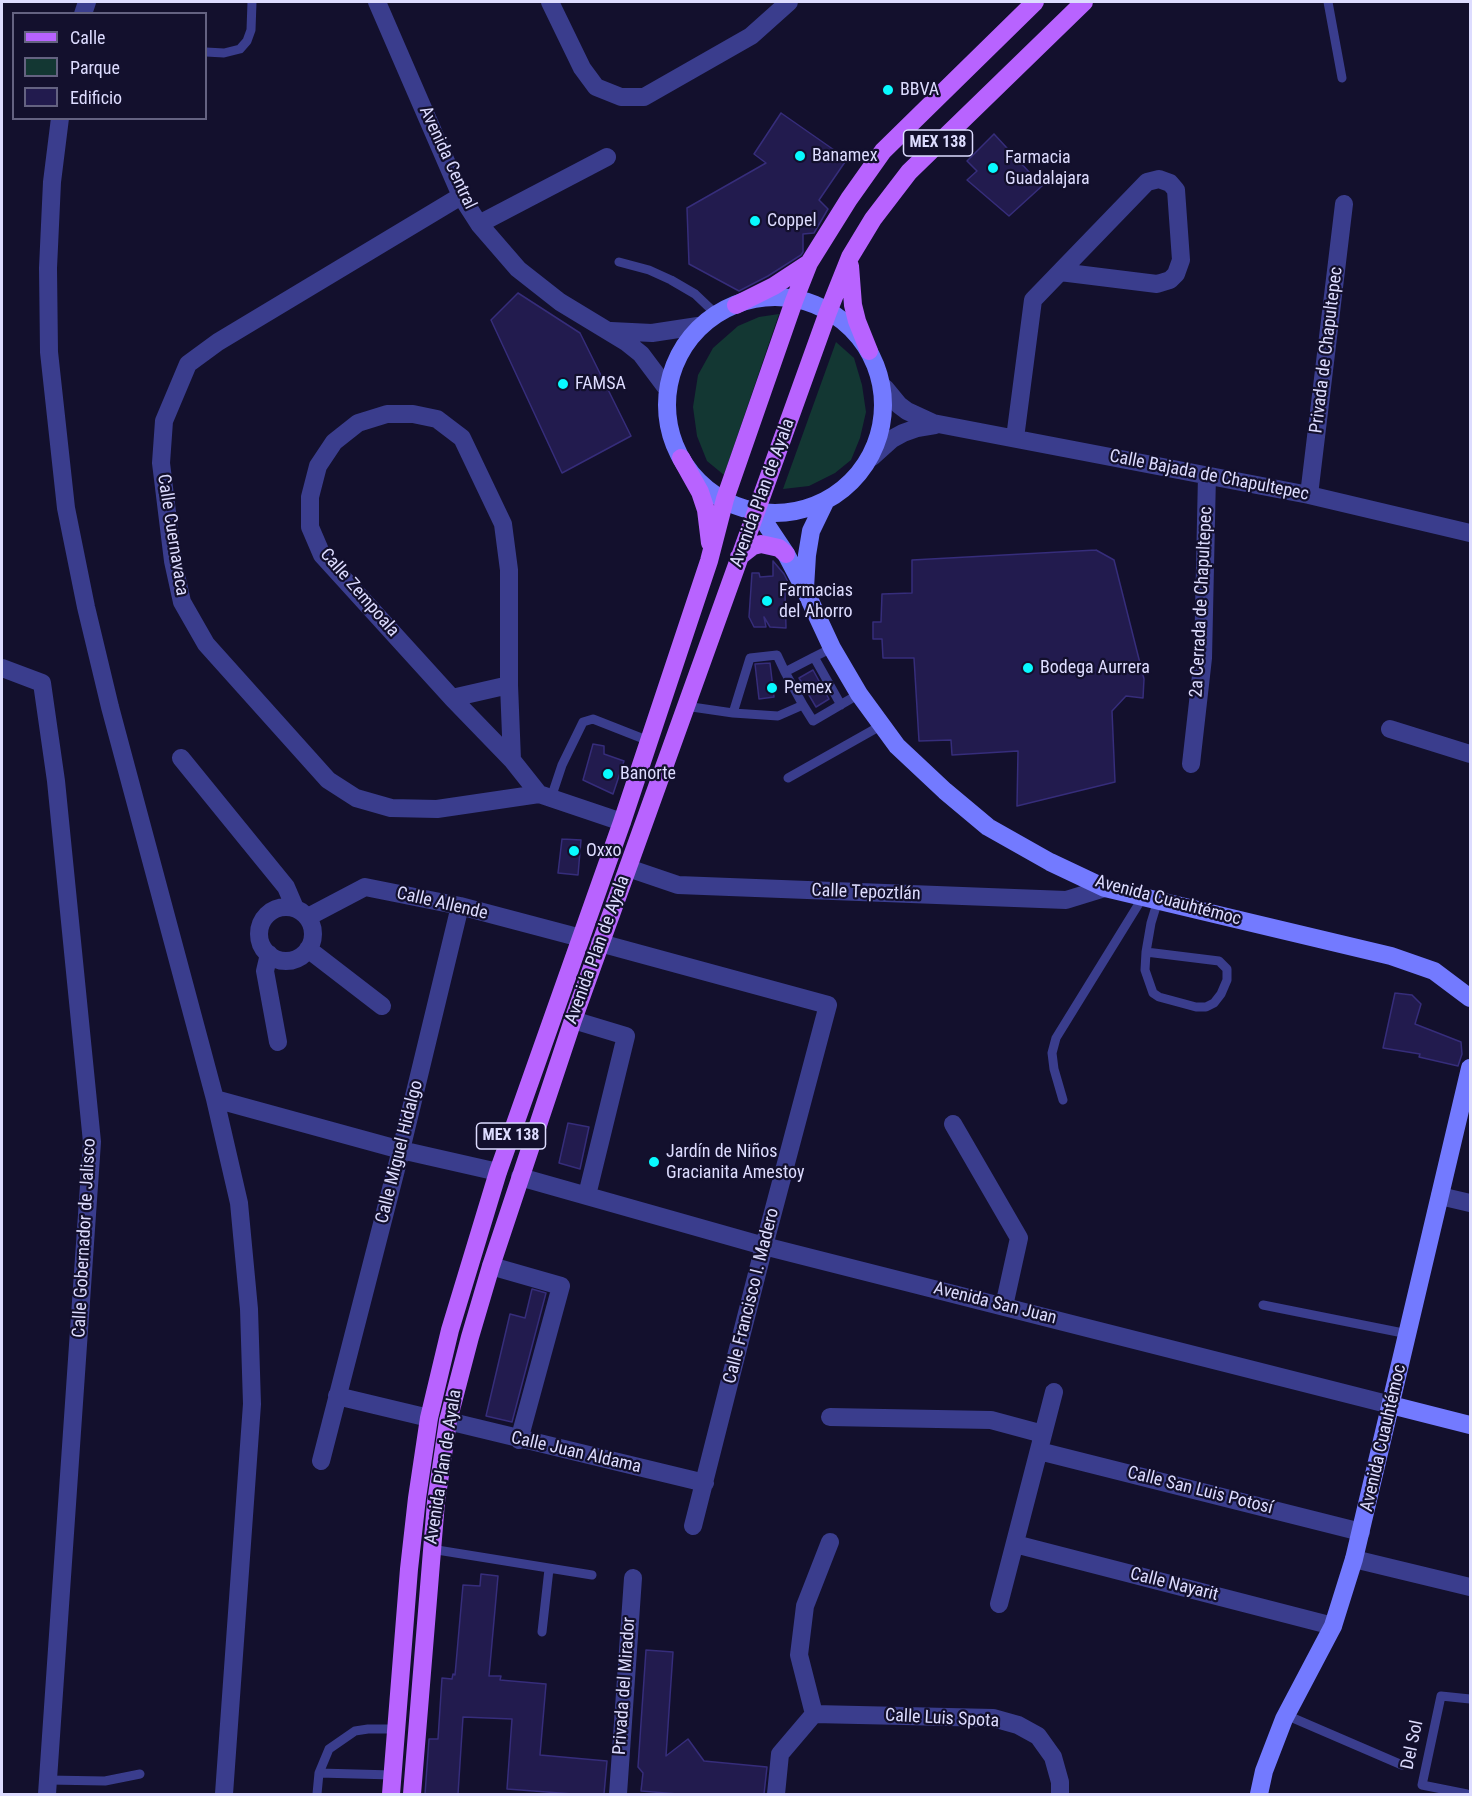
<!DOCTYPE html>
<html>
<head>
<meta charset="utf-8">
<style>
	body { margin:0 }
	#map { position:relative; width:1472px; height:1796px; overflow:hidden; background:#13102d; font-family:"Roboto Condensed",sans-serif }
	canvas { display:block }
	.frame { position:absolute; inset:0; border:3px solid #dddcff; pointer-events:none }
	.legend { position:absolute; left:12px; top:12px; width:195px; height:108px; box-sizing:border-box; background:#13102d; border:2px solid #646281; margin:0; padding:8px 10px; list-style:none; font-size:18px; color:#dddcff }
	.legend li { display:flex; align-items:center; gap:12px; height:30px }
	.legend b { width:30px; border:2px solid #646281 }
</style>
</head>
<body>
<div id="map">
<canvas width="1472" height="1796"></canvas>
<div class="frame"></div>
<ul class="legend">
<li><b style="height:8px;background:#b863ff"></b>Calle</li>
<li><b style="height:16px;background:#133733"></b>Parque</li>
<li><b style="height:16px;background:#221b4e"></b>Edificio</li>
</ul>
</div>
<script>
const c = document.querySelector('canvas').getContext('2d');
c.lineJoin = 'round';
function paint(path, color) {
  c.fillStyle = color;
  c.fill(path, 'evenodd');
}
function shape(rows) {
  const path = new Path2D();
  for (const r of rows) {
    if (r.length === 3) {
      path.moveTo(r[0] + r[2], r[1]);
      path.arc(r[0], r[1], r[2], 0, 2 * Math.PI);
      continue;
    }
    path.moveTo(r[0], r[1]);
    for (let i = 2; i < r.length; i += 2) path.lineTo(r[i], r[i + 1]);
  }
  return path;
}
function trace(path, color, width, dash) {
  c.strokeStyle = color;
  c.lineWidth = width;
  c.lineCap = dash ? 'butt' : 'round';
  c.setLineDash(dash || []);
  c.stroke(path);
}
function drawText(font, color, halo, rows, align = 'center') {
  c.font = font + ' "Roboto Condensed",sans-serif';
  c.lineWidth = 4.5;
  c.setLineDash([]);
  c.textBaseline = 'middle';
  c.strokeStyle = halo;
  c.fillStyle = color;
  for (const [text, x, y, turn = 0] of rows) {
    c.save();
    c.translate(x, y);
    c.rotate((+turn || 0) * Math.PI / 180);
    c.textAlign = isNaN(turn) ? turn : align;
    if (halo) c.strokeText(text, 0, 0);
    c.fillText(text, 0, 0);
    c.restore();
  }
}
const green = shape([
	[779,314,724,475,707,461,697,436,693,407,698,375,713,348,738,326,759,317],
	[836,342,854,358,862,385,866,412,860,438,851,460,835,473,809,486,783,489]
]);
const building = shape([
	[781,113,847,159,819,200,828,209,814,233,803,234,803,252,801,255,768,276,739,291,689,264,687,208,766,163,754,154,781,113],
	[994,134,1042,186,1009,216,967,180,977,171,967,161,994,134],
	[518,293,580,333,631,436,562,473,491,320,518,293],
	[1096,550,1114,560,1144,679,1143,698,1126,696,1112,711,1115,782,1017,806,1018,751,952,755,951,740,919,741,914,658,883,658,882,639,873,639,873,622,881,622,882,594,912,593,912,560,1096,550],
	[773,561,784,574,793,592,785,592,786,628,770,627,764,617,766,627,754,627,749,617,752,573,759,573,760,577,773,576,773,561],
	[770,663,774,697,759,699,755,664,770,663],
	[813,670,829,699,816,707,799,678,813,670],
	[593,744,604,746,604,754,624,761,613,794,583,780,593,744],
	[562,839,581,840,578,875,558,873,562,839],
	[1395,993,1412,995,1421,1004,1415,1024,1461,1042,1462,1054,1458,1066,1419,1057,1420,1054,1383,1048,1395,993],
	[568,1123,589,1127,580,1169,559,1163,568,1123],
	[532,1289,546,1293,512,1422,486,1416,510,1314,525,1318,532,1289],
	[481,1574,498,1576,489,1676,501,1676,500,1680,546,1684,540,1755,607,1761,604,1794,573,1794,507,1789,512,1719,463,1717,458,1794,425,1794,429,1739,438,1739,442,1678,452,1679,453,1674,455,1675,463,1585,480,1586,481,1574],
	[646,1650,673,1652,666,1756,688,1739,704,1761,767,1767,764,1794,678,1794,641,1791,643,1773,638,1767,646,1650]
]);
const lane = shape([
	[1328,2,1342,78],
	[206,52,224,53,240,49,247,41,251,30,252,2],
	[619,262,649,270,671,280,695,294,716,314],
	[832,648,814,657,841,705],
	[803,705,785,672,814,657],
	[685,706,733,713,750,658,777,655,785,672],
	[733,713,778,716,803,705,813,721,859,694],
	[788,778,882,725],
	[551,798,562,765,583,722,593,719,649,741],
	[1146,952,1219,961,1227,969,1227,980,1221,994,1214,1003,1206,1007,1196,1007,1159,997,1153,993,1145,970,1146,952,1151,923,1158,900],
	[1063,1100,1054,1069,1052,1053,1056,1038,1143,897],
	[1263,1305,1408,1334],
	[431,1549,592,1575],
	[542,1632,549,1569],
	[1286,1715,1402,1765],
	[319,1773,393,1775],
	[48,1780,105,1781,140,1774],
	[317,1794,319,1773,329,1749,355,1731,368,1729,396,1729],
	[1467,1794,1422,1785,1441,1696,1470,1699]
]);
const street = shape([
	[377,2,461,196,479,224,518,269,560,302,626,342,641,354,665,386],
	[550,2,582,68,596,87,621,97,644,97,751,36,789,2],
	[83,14,87,2],
	[60,118,52,182,48,268,49,352,66,508,86,607,110,707,215,1099,239,1203,249,1309,252,1404,224,1794],
	[461,196,218,342,188,364,164,421,161,463,173,561,182,602,206,644,328,780,356,798,391,808,437,809,539,794,622,822],
	[479,224,607,157],
	[611,331,652,333,698,326],
	[885,388,899,405,907,411,933,423,1309,495,1470,533],
	[1015,438,1033,300,1147,182,1159,179,1170,183,1176,190,1181,260,1176,274,1170,280,1157,284,1060,272],
	[872,457,892,439,903,433,917,428,935,425],
	[1309,495,1344,204],
	[2,668,42,683,56,781,92,1142,47,1794],
	[452,698,509,685],
	[1390,729,1470,754],
	[181,758,286,887,295,908],
	[512,760,452,698,322,555,310,527,310,497,318,466,334,442,358,423,387,414,413,414,437,419,462,438,503,524,509,570,509,685,512,760,539,794],
	[1191,764,1203,658,1207,475],
	[628,868,678,885,1066,900,1105,888],
	[286,934,27],
	[308,917,365,887,460,906,581,938],
	[600,943,828,1005,764,1246,693,1526],
	[308,949,382,1006],
	[269,954,265,971,278,1042],
	[573,1020,626,1036,587,1195],
	[215,1099,401,1150,498,1172],
	[953,1124,1019,1238,1004,1306],
	[520,1177,764,1246,1391,1405],
	[1440,1196,1470,1203],
	[491,1266,561,1286,519,1440],
	[337,1396,429,1418],
	[830,1417,991,1420,1043,1434],
	[448,1421,705,1483],
	[1039,1451,1361,1532],
	[321,1461,401,1150,460,906],
	[1015,1544,1333,1626],
	[1354,1559,1470,1587],
	[999,1604,1054,1392],
	[814,1714,993,1718,1018,1725,1038,1736,1053,1757,1060,1782,1060,1794],
	[814,1714,799,1655,805,1606,830,1542],
	[618,1794,633,1578],
	[776,1794,780,1754,814,1714]
]);
const secondary = shape([
	[775,405,108],
	[756,509,786,554,805,590,832,648,859,694,897,746,945,791,988,827,1050,862,1105,888,1391,956,1434,971,1470,998],
	[805,588,807,555,811,531,826,500],
	[1391,1405,1470,1425],
	[1259,1794,1264,1771,1284,1719,1333,1626,1354,1559,1470,1068]
]);
const primary = shape([
	[850,266,853,305,857,321,869,351],
	[736,305,774,286,809,263],
	[681,458,700,492,706,510,710,543],
	[739,557,753,546,761,544,779,548,786,554],
	[391,1794,409,1569,417,1498,429,1418,450,1330,498,1172,622,822,709,561,725,499,794,301,809,263,849,199,883,151,1035,2],
	[412,1794,436,1502,448,1421,470,1337,491,1266,573,1020,828,312,850,257,873,219,909,172,1084,2]
]);
const markers = [
	[888,90,6,"#08faff"],
	[800,156,6,"#08faff"],
	[993,168,6,"#08faff"],
	[755,221,6,"#08faff"],
	[563,384,6,"#08faff"],
	[767,601,6,"#08faff"],
	[1028,668,6,"#08faff"],
	[772,688,6,"#08faff"],
	[608,774,6,"#08faff"],
	[574,851,6,"#08faff"],
	[654,1162,6,"#08faff"]
];
const shields = [
	[938,143,69],
	[511,1136,69]
];
const shieldNames = [
	["MEX 138",938,143],
	["MEX 138",511,1136]
];
const poiNames = [
	["BBVA",900,90],
	["Banamex",812,156],
	["Farmacia",1005,158],
	["Guadalajara",1005,179],
	["Coppel",767,221],
	["FAMSA",575,384],
	["Farmacias",779,591],
	["del Ahorro",779,612],
	["Bodega Aurrera",1040,668],
	["Pemex",784,688],
	["Banorte",620,774],
	["Oxxo",586,851],
	["Jardín de Niños",666,1152],
	["Gracianita Amestoy",666,1173]
];
const streetNames = [
	["Avenida Central",447,158,65],
	["Privada de Chapultepec",1327,350,-83],
	["Calle Bajada de Chapultepec",1209,476,11],
	["Avenida Plan de Ayala",763,493,-70],
	["Calle Cuernavaca",172,535,81],
	["Calle Zempoala",359,593,49],
	["2a Cerrada de Chapultepec",1202,602,-87],
	["Calle Tepoztlán",866,893,2],
	["Avenida Cuauhtémoc",1168,901,15],
	["Calle Allende",442,904,13],
	["Avenida Plan de Ayala",598,950,-70],
	["Calle Miguel Hidalgo",400,1152,-76],
	["Calle Gobernador de Jalisco",85,1238,-87],
	["Calle Francisco I. Madero",752,1296,-76],
	["Avenida San Juan",995,1304,14],
	["Avenida Cuauhtémoc",1384,1438,-77],
	["Calle Juan Aldama",576,1453,13],
	["Avenida Plan de Ayala",444,1467,-81],
	["Calle San Luis Potosí",1200,1491,14],
	["Calle Nayarit",1174,1585,14],
	["Privada del Mirador",625,1686,-86],
	["Calle Luis Spota",942,1719,3],
	["Del Sol",1413,1745,-78]
];
paint(green, '#133733');
paint(building, '#221b4e');
trace(building, '#362d7b', 1.5);
trace(lane, '#3a3d8d', 9);
trace(street, '#3a3d8d', 18);
trace(secondary, '#737aff', 18);
trace(primary, '#b863ff', 18);
for (const [x, y, r, color] of markers) {
  const dot = new Path2D();
  dot.arc(x, y, r, 0, 2 * Math.PI);
  c.fillStyle = color;
  c.fill(dot);
  trace(dot, '#13102d', 2);
}
for (const [x, y, w] of shields) {
  const box = new Path2D();
  box.roundRect(x - w / 2, y - 13, w, 26, 4.5);
  c.fillStyle = '#13102d';
  c.fill(box);
  trace(box, '#dddcff', 1.5);
}
drawText('bold 16px', '#dddcff', null, shieldNames);
drawText('18px', '#dddcff', '#13102d', poiNames, 'left');
drawText('18px', '#dddcff', '#13102d', streetNames);
</script>
</body>
</html>
